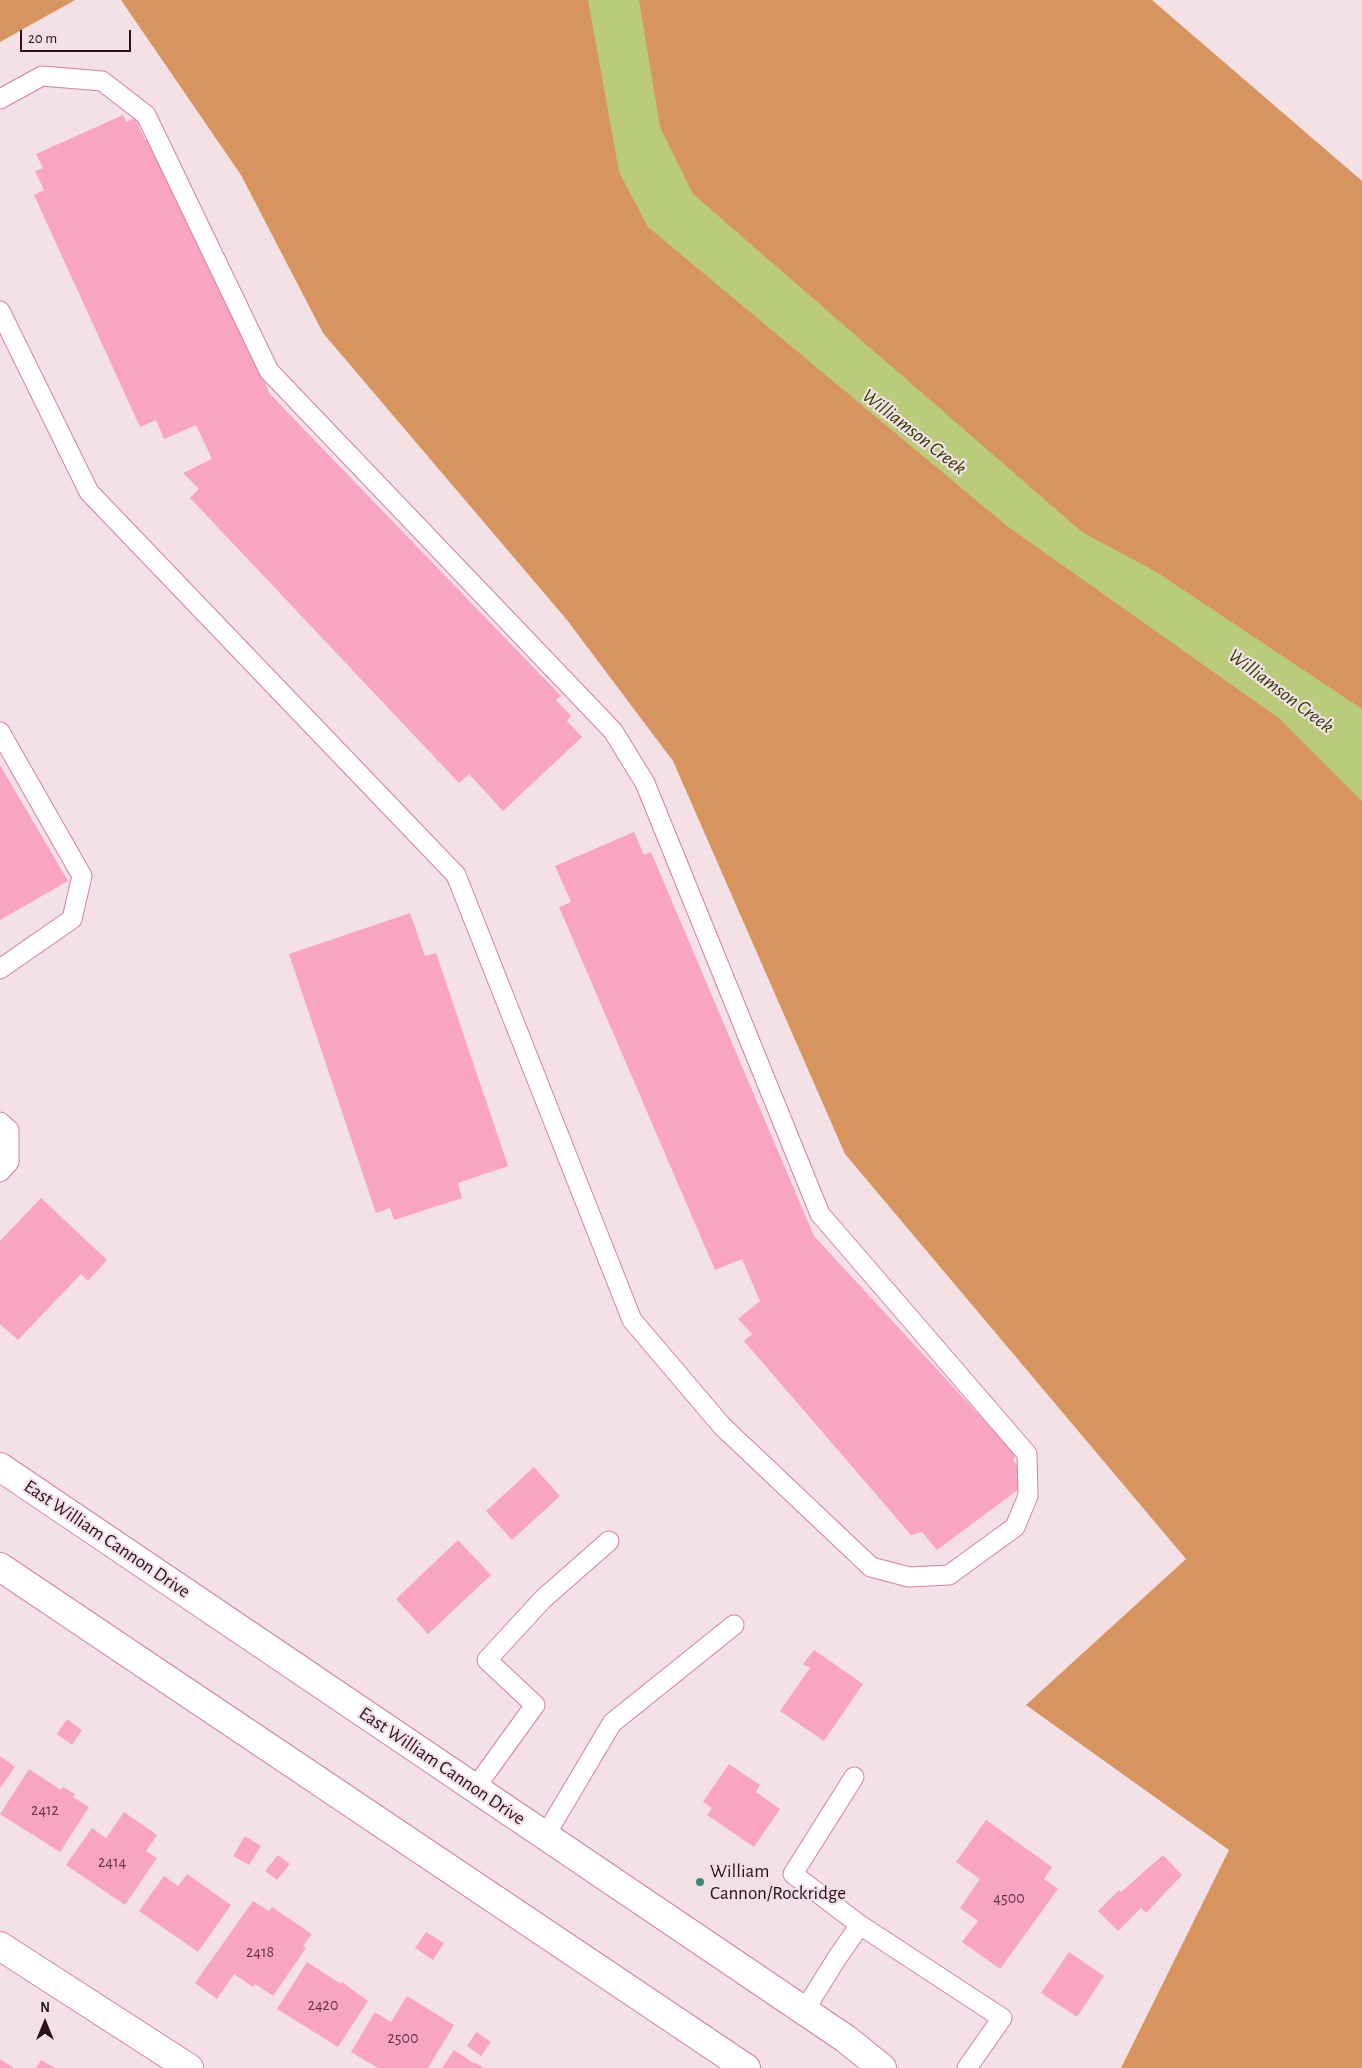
<!DOCTYPE html>
<html>
<head>
<meta charset="utf-8">
<style>
	body { margin:0 }
	#map { position:relative; width:1362px; height:2068px; overflow:hidden; background:#f3e1e6; font-family:"Alegreya Sans",sans-serif }
	canvas { display:block }
	.north { position:absolute; left:20px; top:1998px; width:50px; height:50px; -webkit-text-stroke:4px #f3e1e6; paint-order:stroke; rotate:0deg; font-size:14px; font-weight:700; line-height:20px; text-align:center; color:#2e0f1a }
	.north::after { content:''; display:block; margin:auto; width:18px; height:22px; background:#2e0f1a; clip-path:polygon(50% 0,100% 100%,50% 72%,0 100%) }
	.scale { position:absolute; left:20px; top:30px; width:111px; height:22px; box-sizing:border-box; border:2px solid #2e0f1a; border-top:0; padding-left:6px; font-size:15px; line-height:18px; white-space:nowrap; color:#2e0f1a; -webkit-text-stroke:4px #f3e1e6; paint-order:stroke }
</style>
</head>
<body>
<div id="map">
<canvas width="1362" height="2068"></canvas>
<div class="north">N</div>
<div class="scale">20 m</div>
</div>
<script>
const c = document.querySelector('canvas').getContext('2d');
c.lineJoin = 'round';
function paint(path, color) {
  c.fillStyle = color;
  c.fill(path, 'evenodd');
}
function shape(rows) {
  const path = new Path2D();
  for (const r of rows) {
    path.moveTo(r[0], r[1]);
    for (let i = 2; i < r.length; i += 2) path.lineTo(r[i], r[i + 1]);
  }
  return path;
}
function trace(path, color, width, dash) {
  c.strokeStyle = color;
  c.lineWidth = width;
  c.lineCap = dash ? 'butt' : 'round';
  c.setLineDash(dash || []);
  c.stroke(path);
}
function drawText(font, color, halo, rows, align = 'center') {
  c.font = font + ' "Alegreya Sans",sans-serif';
  c.lineWidth = 4.5;
  c.setLineDash([]);
  c.textBaseline = 'middle';
  c.strokeStyle = halo;
  c.fillStyle = color;
  for (const [text, x, y, turn = 0] of rows) {
    c.save();
    c.translate(x, y);
    c.rotate((+turn || 0) * Math.PI / 180);
    c.textAlign = isNaN(turn) ? turn : align;
    if (halo) c.strokeText(text, 0, 0);
    c.fillText(text, 0, 0);
    c.restore();
  }
}
const forest = shape([
	[0,0,75,0,0,42],
	[121,0,1152,0,1362,181,1362,2068,1121,2068,1229,1850,1026,1705,1186,1559,845,1154,673,761,567,620,323,333,241,175]
]);
const water = shape([
	[588,0,639,0,660,127,693,194,1082,532,1158,573,1362,709,1362,801,1280,719,1007,526,648,227,619,172]
]);
const building = shape([
	[123,115,126,122,135,118,145,140,153,137,270,394,561,696,556,700,571,716,567,721,582,737,503,811,469,774,459,783,190,498,199,489,183,473,212,459,196,425,164,439,156,420,140,427,34,195,44,190,35,171,43,168,36,154],
	[0,765,68,881,0,920],
	[634,832,644,855,651,852,814,1236,1016,1455,1013,1460,1022,1472,1016,1476,1023,1486,937,1550,922,1532,911,1535,744,1341,752,1334,738,1319,760,1301,742,1259,715,1270,559,907,571,902,555,866],
	[410,913,425,956,436,953,508,1166,458,1183,462,1198,394,1220,390,1208,376,1213,289,954],
	[41,1198,107,1260,88,1281,81,1274,18,1340,0,1324,0,1241],
	[534,1467,560,1496,512,1540,486,1511],
	[458,1540,491,1575,428,1634,396,1599],
	[814,1650,863,1684,824,1741,780,1711,810,1668,803,1664],
	[67,1719,82,1730,72,1745,57,1734],
	[0,1756,15,1767,0,1788],
	[729,1764,760,1785,756,1792,780,1809,754,1847,707,1815,712,1808,703,1802],
	[29,1769,61,1790,63,1787,75,1794,73,1797,89,1807,60,1852,0,1814],
	[124,1812,157,1835,146,1851,157,1858,125,1905,66,1865,92,1828,106,1838],
	[986,1820,1052,1867,1044,1879,1058,1889,1000,1969,962,1942,978,1921,960,1908,980,1879,956,1862],
	[245,1836,261,1846,249,1865,233,1856],
	[278,1855,290,1864,277,1880,265,1871],
	[1163,1855,1182,1875,1146,1913,1141,1908,1118,1931,1098,1911,1119,1890,1121,1892],
	[187,1874,231,1905,198,1952,139,1911,164,1876,178,1886],
	[253,1901,269,1911,272,1907,312,1934,303,1946,306,1948,273,1996,255,1984,253,1987,234,1974,217,1999,195,1983],
	[426,1932,444,1943,433,1960,415,1948],
	[1069,1952,1104,1976,1077,2017,1041,1993],
	[307,1962,341,1984,342,1982,368,2001,338,2047,277,2009],
	[407,1996,454,2025,428,2068,378,2068,351,2052,375,2012,391,2022],
	[476,2032,491,2042,481,2056,467,2046],
	[454,2050,475,2064,476,2063,484,2068,442,2068],
	[0,2059,14,2068,0,2068],
	[41,2060,55,2068,36,2068]
]);
const lane = shape([
	[0,99,42,76,102,81,146,115,269,371,613,731,645,783,820,1214,1027,1454,1028,1496,1015,1527,949,1575,909,1577,871,1567,722,1426,632,1320,456,875,89,492,0,311],
	[0,732,82,876,72,919,0,969],
	[0,1122,9,1130,9,1162,0,1172],
	[475,1788,535,1705,487,1660,543,1599,609,1541],
	[545,1836,612,1723,734,1625],
	[860,1925,1002,2018,967,2068],
	[804,2011,837,1958,860,1925,793,1874,854,1777]
]);
const street = shape([
	[0,1946,189,2068]
]);
const secondary = shape([
	[0,1467,846,2039,882,2068],
	[0,1567,746,2068]
]);
const markers = [
	[700,1882,5,"#428678"]
];
const numberNames = [
	["2412",45,1810],
	["2414",112,1862],
	["4500",1009,1898],
	["2418",260,1952],
	["2420",323,2005],
	["2500",403,2038]
];
const streetNames = [
	["East William Cannon Drive",107,1539,34],
	["East William Cannon Drive",442,1766,34]
];
const poiNames = [
	["William",710,1871],
	["Cannon/Rockridge",710,1893]
];
const waterNames = [
	["Williamson Creek",914,432,38],
	["Williamson Creek",1281,691,37]
];
paint(forest, '#d7945e');
paint(water, '#bacc7c');
paint(building, '#faa5c0');
trace(lane, '#d3829c', 21);
trace(street, '#d3829c', 30);
trace(secondary, '#d3829c', 30);
trace(lane, '#fff', 19);
trace(street, '#fff', 28);
trace(secondary, '#fff', 28);
for (const [x, y, r, color] of markers) {
  const dot = new Path2D();
  dot.arc(x, y, r, 0, 2 * Math.PI);
  c.fillStyle = color;
  c.fill(dot);
  trace(dot, '#f3e1e6', 2);
}
drawText('16px', '#613444', null, numberNames);
drawText('19px', '#2e0f1a', '#f3e1e6', streetNames);
drawText('19px', '#2e0f1a', '#f3e1e6', poiNames, 'left');
drawText('italic 20px', '#333c00', '#f3e1e6', waterNames);
</script>
</body>
</html>
